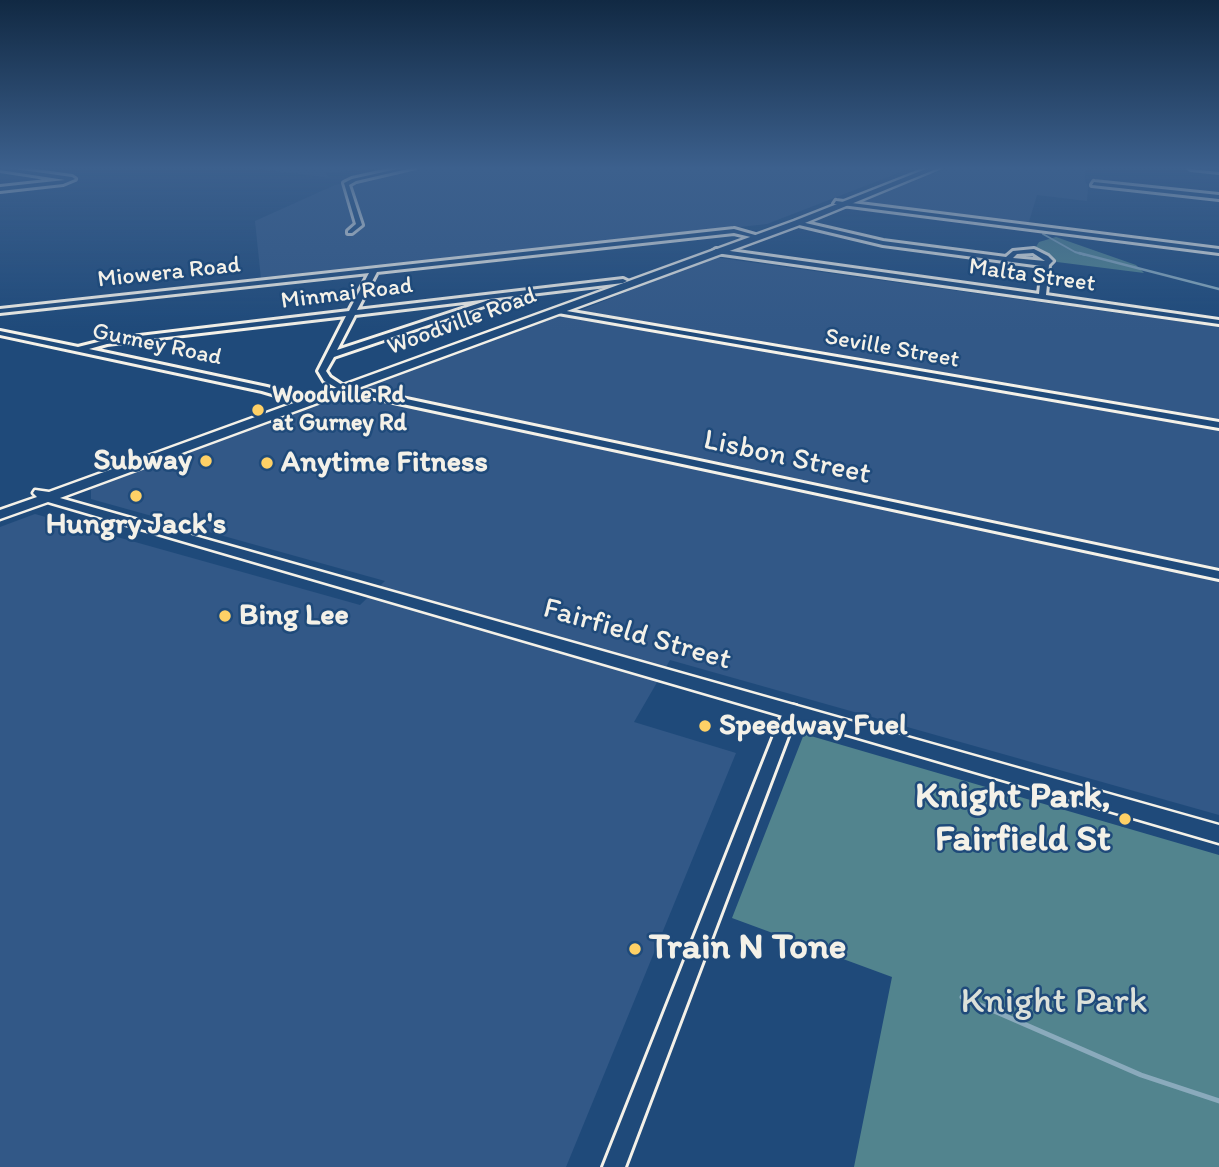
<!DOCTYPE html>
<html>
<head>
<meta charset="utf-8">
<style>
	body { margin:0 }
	canvas { display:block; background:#1f4a7a }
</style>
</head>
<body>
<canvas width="1219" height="1167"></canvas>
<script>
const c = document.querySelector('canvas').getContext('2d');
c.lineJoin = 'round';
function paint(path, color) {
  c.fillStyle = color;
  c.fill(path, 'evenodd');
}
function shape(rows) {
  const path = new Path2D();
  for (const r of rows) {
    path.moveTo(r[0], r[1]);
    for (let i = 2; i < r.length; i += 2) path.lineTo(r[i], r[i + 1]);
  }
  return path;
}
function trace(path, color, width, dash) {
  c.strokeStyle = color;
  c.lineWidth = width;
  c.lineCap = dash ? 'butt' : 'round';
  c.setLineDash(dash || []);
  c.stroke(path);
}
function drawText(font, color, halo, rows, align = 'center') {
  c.font = font + ' Itim,sans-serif';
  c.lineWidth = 5;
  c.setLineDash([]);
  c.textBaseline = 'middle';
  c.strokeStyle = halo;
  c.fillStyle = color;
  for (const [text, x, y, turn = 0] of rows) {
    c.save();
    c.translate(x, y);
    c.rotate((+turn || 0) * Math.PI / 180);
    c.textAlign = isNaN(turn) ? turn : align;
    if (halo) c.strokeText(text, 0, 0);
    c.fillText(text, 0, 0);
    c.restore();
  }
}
const built = shape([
	[241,167,402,167,326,173,330,178],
	[423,167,914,167,767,224,261,279,255,221,335,185,413,171],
	[950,167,1085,167,1085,181,1088,186,1087,201,1037,195,1028,225,864,205,860,202],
	[713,257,1219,327,1219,815,670,660,634,722,736,753,566,1167,0,1167,0,527,35,514,360,605,385,581,91,499,91,489,553,318,564,317]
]);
const green = shape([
	[1056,237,1136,265,1144,273,1057,262,1047,254,1034,250,1039,242],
	[804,734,1219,855,1219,1167,854,1167,892,977,732,918]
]);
const streamFar2 = shape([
	[1043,234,1075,252,1085,255]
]);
const streamFar1 = shape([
	[1079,253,1219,289]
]);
const stream = shape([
	[962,997,1141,1075,1219,1101]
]);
const minor = shape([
	[0,167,72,177,75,179,63,184,0,191,0,187,65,180,0,170,0,167],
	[406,167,416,167,356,181,349,185,362,225,352,233,348,233,348,231,356,224,344,183,352,179,406,167],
	[1188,167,1219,168,1219,172,1191,169,1188,167],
	[1094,182,1219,195,1219,199,1092,185,1094,182],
	[836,201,1219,249,1219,253,834,204,836,201],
	[797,221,883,241,1006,257,1013,251,1034,249,1048,256,1053,261,1049,265,1046,295,1219,320,1219,324,716,253,713,251,716,249,1039,294,1042,266,883,245,795,224,794,223,797,221],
	[1033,253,1045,261,1013,258,1017,254,1033,253],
	[734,229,762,237,759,239,734,233,377,272,357,310,623,279,627,281,623,283,355,315,337,350,492,299,499,301,334,357,326,371,330,377,342,385,337,388,324,381,318,371,346,316,107,344,89,349,267,387,295,395,307,402,309,404,304,407,289,399,262,391,0,335,0,331,78,347,106,340,349,311,369,273,0,313,0,309,734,229],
	[555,309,1219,422,1219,428,558,313,555,313,555,309],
	[345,386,1219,571,1219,579,342,391,340,389,345,386],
	[791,705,796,706,798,710,625,1167,603,1167,784,710,786,706,791,705]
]);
const major = shape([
	[931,167,941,167,800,225,60,498,1219,825,1219,843,48,502,0,519,0,510,37,497,33,493,35,490,49,492,794,221,931,167]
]);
const wall = shape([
	[987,167,1002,167,1001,170]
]);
const markers = [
	[258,410,7,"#ffd166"],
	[206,461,7,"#ffd166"],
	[267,463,7,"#ffd166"],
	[136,496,7,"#ffd166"],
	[225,616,7,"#ffd166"],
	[705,726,7,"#ffd166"],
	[1125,819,7,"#ffd166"],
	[635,949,7,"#ffd166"]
];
const farStreetnames = [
	["Miowera Road",169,273,-6],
	["Malta Street",1032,276,8],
	["Minmai Road",347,294,-7],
	["Woodville Road",462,322,-20],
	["Gurney Road",157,345,12],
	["Seville Street",892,349,10]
];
const farPoinames = [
	["Woodville Rd",272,396],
	["at Gurney Rd",272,424]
];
const streetNames = [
	["Lisbon Street",787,458,12],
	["Fairfield Street",637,635,16]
];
const poiNames = [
	["Subway",192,461,"right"],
	["Anytime Fitness",281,463],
	["Hungry Jack's",136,525,"center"],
	["Bing Lee",239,616],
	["Speedway Fuel",719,726]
];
const nearPoinames = [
	["Knight Park,",1111,798],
	["Fairfield St",1111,841],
	["Train N Tone",649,949,"left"]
];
const nearParknames = [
	["Knight Park",1054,1003]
];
paint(built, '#325887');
paint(green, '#52848e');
trace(streamFar2, '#8aaabc', 2);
trace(streamFar1, '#8aaabc', 2.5);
trace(stream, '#8aaabc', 5);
trace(minor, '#f4f1e8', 6);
trace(major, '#f4f1e8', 5);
paint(minor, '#1f4a7a');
paint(major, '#1f4a7a');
paint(wall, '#475f88');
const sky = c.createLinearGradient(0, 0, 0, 330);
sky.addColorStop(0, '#112943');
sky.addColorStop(0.51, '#3c608d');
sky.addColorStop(1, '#3c608d00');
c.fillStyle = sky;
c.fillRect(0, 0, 1219, 330);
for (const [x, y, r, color] of markers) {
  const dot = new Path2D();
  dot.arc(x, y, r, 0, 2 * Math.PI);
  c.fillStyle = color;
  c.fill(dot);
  trace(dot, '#1f4a7a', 2.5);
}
drawText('24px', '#f4f1e8', '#1f4a7a', farStreetnames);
drawText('bold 24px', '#f4f1e8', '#1f4a7a', farPoinames, 'left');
drawText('30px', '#f4f1e8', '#1f4a7a', streetNames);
drawText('bold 30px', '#f4f1e8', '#1f4a7a', poiNames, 'left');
drawText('bold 37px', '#f4f1e8', '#1f4a7a', nearPoinames, 'right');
drawText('37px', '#dce1da', '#1f4a7a', nearParknames);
</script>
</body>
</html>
